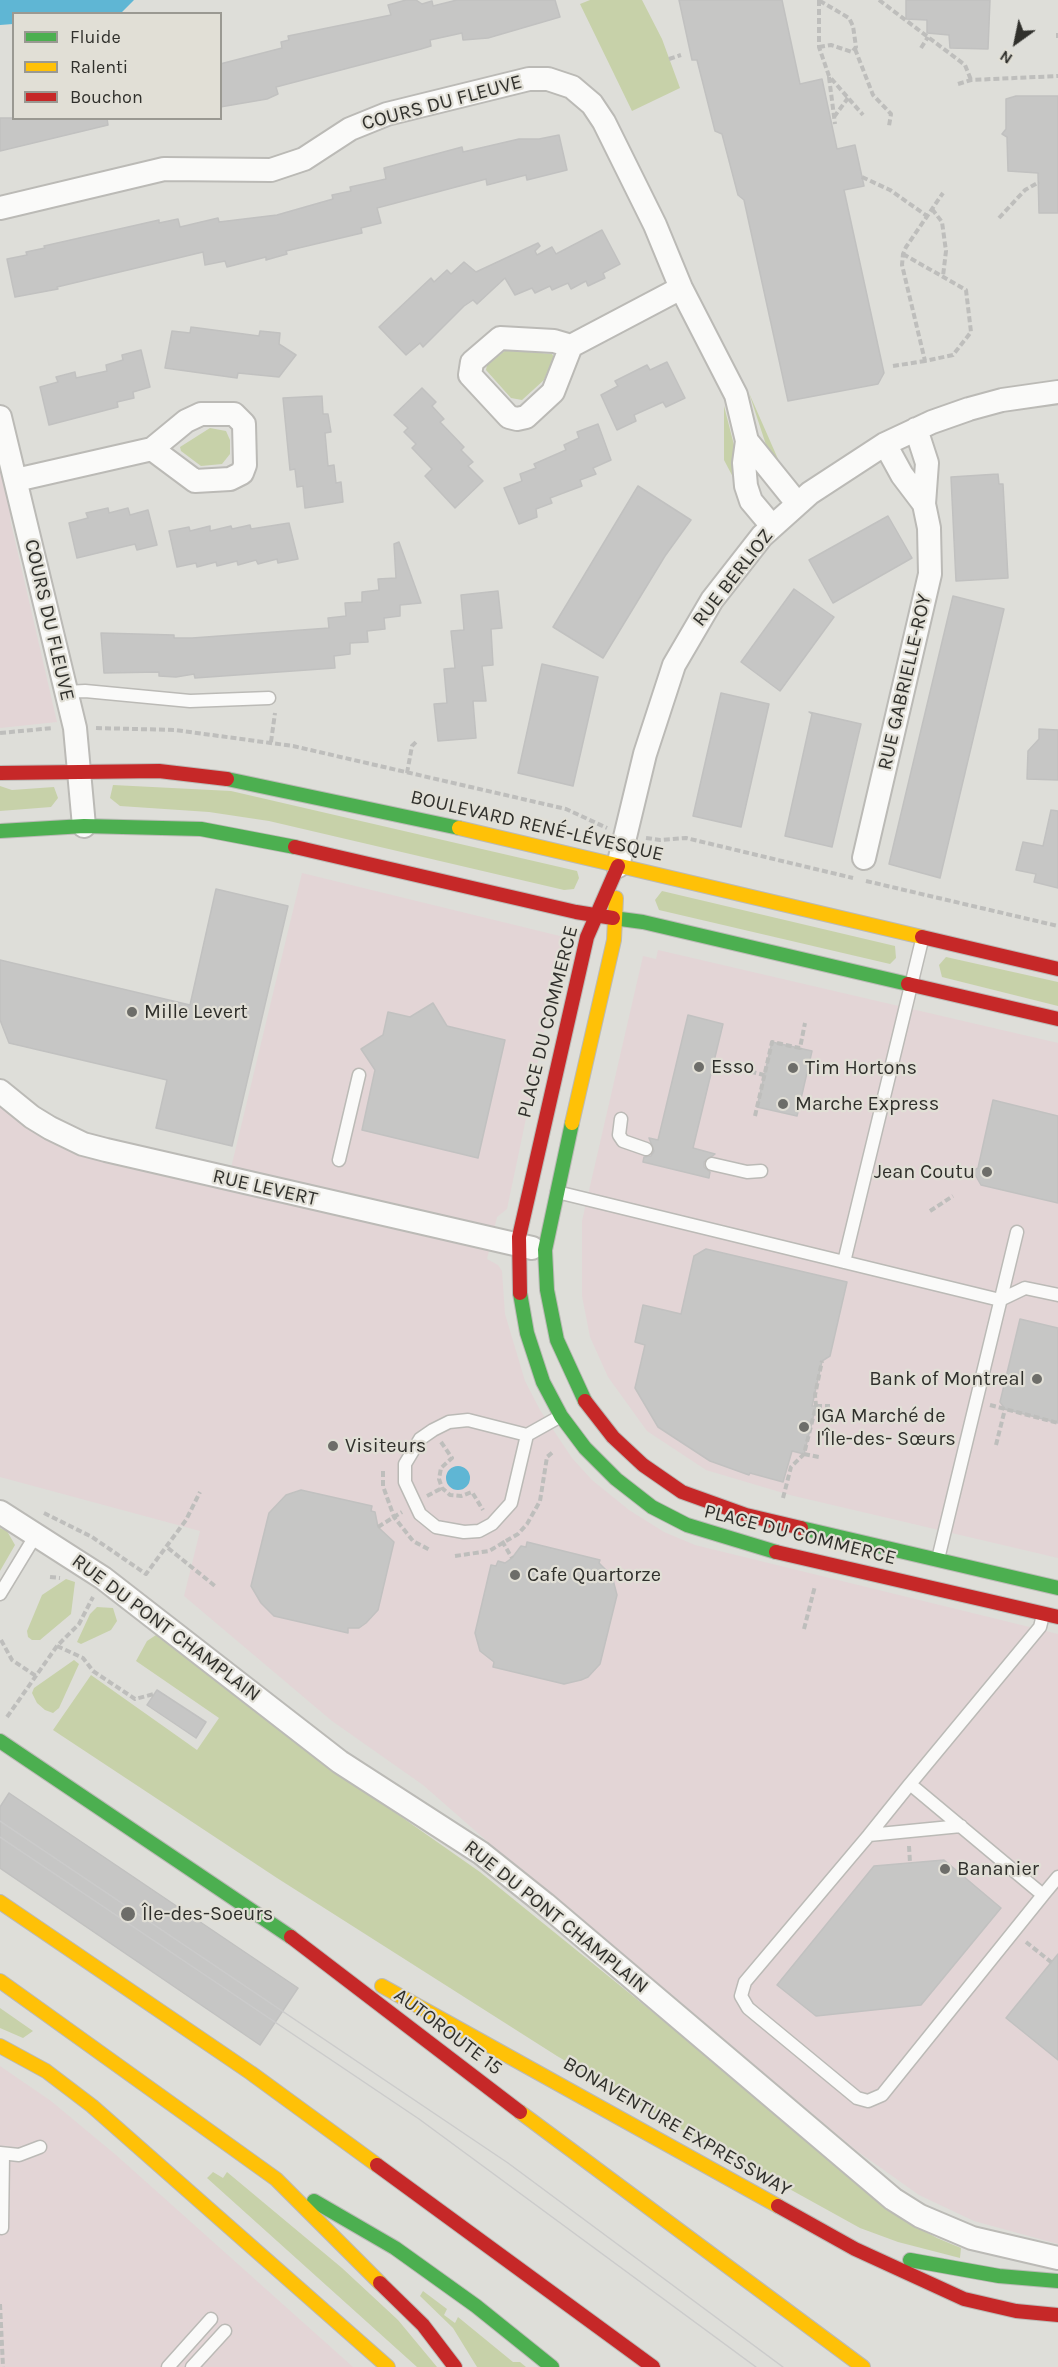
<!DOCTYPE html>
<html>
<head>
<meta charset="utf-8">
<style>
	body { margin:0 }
	#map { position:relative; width:1058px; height:2367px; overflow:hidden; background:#deded9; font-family:Karla,sans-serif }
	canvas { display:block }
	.legend { position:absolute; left:12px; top:12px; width:210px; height:108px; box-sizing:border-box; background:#e1dfd6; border:2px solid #9a9992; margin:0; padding:8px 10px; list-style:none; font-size:18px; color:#30302c }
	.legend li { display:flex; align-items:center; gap:12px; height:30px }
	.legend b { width:30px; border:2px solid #9a9992 }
	.north { position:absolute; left:986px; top:12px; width:60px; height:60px; -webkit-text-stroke:4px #e1dfd6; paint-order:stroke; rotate:213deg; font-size:16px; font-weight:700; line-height:24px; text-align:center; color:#30302c }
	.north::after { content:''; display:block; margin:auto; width:21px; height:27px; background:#30302c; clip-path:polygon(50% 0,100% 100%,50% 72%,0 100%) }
</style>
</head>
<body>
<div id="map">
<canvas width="1058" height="2367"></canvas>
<ul class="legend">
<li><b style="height:8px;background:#4caf50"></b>Fluide</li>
<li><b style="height:8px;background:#ffc107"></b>Ralenti</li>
<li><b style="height:8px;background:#c62828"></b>Bouchon</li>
</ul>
<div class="north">N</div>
</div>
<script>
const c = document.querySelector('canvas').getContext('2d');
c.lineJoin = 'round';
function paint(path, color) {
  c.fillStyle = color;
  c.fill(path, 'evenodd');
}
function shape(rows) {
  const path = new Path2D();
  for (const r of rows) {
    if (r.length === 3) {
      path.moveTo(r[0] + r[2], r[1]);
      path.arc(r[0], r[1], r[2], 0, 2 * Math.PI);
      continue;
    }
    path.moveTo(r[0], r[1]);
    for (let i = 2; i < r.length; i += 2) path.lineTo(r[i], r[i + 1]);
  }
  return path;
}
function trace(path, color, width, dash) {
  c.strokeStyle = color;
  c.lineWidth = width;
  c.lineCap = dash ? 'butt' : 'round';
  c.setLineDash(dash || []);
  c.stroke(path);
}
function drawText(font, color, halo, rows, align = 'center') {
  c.font = font + ' Karla,sans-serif';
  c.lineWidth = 4.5;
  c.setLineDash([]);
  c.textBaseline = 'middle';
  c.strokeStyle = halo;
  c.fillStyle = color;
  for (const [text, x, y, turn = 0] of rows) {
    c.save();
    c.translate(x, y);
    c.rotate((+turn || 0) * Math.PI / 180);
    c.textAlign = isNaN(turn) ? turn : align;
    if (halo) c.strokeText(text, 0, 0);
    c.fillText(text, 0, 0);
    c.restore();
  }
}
const commercial = shape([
	[0,460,12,508,10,519,57,722,0,728],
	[302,873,564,937,507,1209,497,1217,487,1259,498,1265,502,1271,505,1314,525,1381,540,1410,572,1458,592,1480,629,1510,664,1532,695,1545,1058,1634,1058,2244,974,2221,919,2195,857,2151,520,1870,423,1785,332,1721,184,1596,200,1531,0,1477,0,1078,36,1108,74,1129,231,1168],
	[658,950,1058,1043,1058,1558,790,1495,706,1470,647,1431,608,1377,590,1337,582,1296,582,1221,643,956,656,959],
	[0,2066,51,2101,116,2155,353,2367,0,2367]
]);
const green = shape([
	[590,0,642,0,662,39,680,88,632,111,580,4],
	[506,350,552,354,554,357,544,380,522,400,511,398,486,370,487,365],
	[749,393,778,459,776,462,769,454],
	[724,406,734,445,734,479,724,460],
	[210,428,226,431,230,440,230,454,222,464,201,466,181,451,180,447],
	[113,785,231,791,577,871,579,878,574,889,564,890,269,821,209,812,120,806,110,798],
	[0,786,12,790,54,787,58,798,51,807,0,811],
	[662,891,895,946,896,958,890,964,659,910,655,900],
	[946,957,1058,982,1058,1006,942,977,939,965],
	[0,1528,7,1531,15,1545,0,1571],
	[66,1579,75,1582,71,1614,40,1640,32,1640,28,1637,27,1631,42,1595],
	[97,1607,113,1608,117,1621,111,1630,81,1644,77,1642,90,1614],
	[159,1633,323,1762,480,1872,734,2078,894,2214,937,2238,961,2248,960,2258,898,2242,860,2228,681,2129,557,2056,277,1878,53,1730,91,1675,197,1750,219,1718,136,1661,147,1641],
	[74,1660,79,1664,59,1708,53,1713,45,1710,37,1703,32,1693,34,1688],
	[0,2008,33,2031,23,2038,0,2028],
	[213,2172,223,2178,227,2172,342,2268,398,2320,437,2367,417,2367,207,2178],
	[423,2291,447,2309,444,2315,455,2323,458,2317,513,2362,520,2362,526,2367,477,2367,453,2328,420,2296]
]);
const water = shape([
	[0,0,134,0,121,13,14,14,13,24,0,25],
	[458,1478,12]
]);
const building = shape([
	[406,0,416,0,422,4,432,1,433,6,457,0,555,0,560,17,488,38,463,40,462,33,430,40,431,46,421,49,276,87,278,94,267,99,220,107,220,64,282,48,281,42,289,40,288,36,391,15,388,5,406,0],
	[679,0,782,0,800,84,822,79,837,149,855,145,864,186,844,190,884,373,878,384,788,401,744,200,738,195,722,134,715,131,697,60,692,60,679,0],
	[906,0,990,0,988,49,950,48,949,35,927,33,927,20,906,19,906,0],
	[1016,96,1058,96,1058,213,1039,213,1038,173,1008,171,1007,137,1002,134,1006,129,1006,99,1016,96],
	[0,118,107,118,108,125,0,151,0,118],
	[559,135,567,170,527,180,526,175,487,185,486,179,377,208,381,223,361,228,362,233,286,251,287,254,266,260,266,257,227,267,225,261,205,265,203,252,57,287,58,289,15,297,7,259,27,255,26,252,45,248,44,246,159,220,159,223,178,219,180,227,218,218,219,222,277,215,333,199,332,195,351,191,350,187,386,179,384,168,462,147,463,152,519,139,539,139,559,135],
	[602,230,620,264,603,273,605,278,588,286,586,281,571,289,568,283,552,290,550,286,535,293,532,288,515,295,505,278,477,304,473,300,464,306,423,347,420,343,406,355,379,327,431,278,434,282,447,270,451,274,464,262,476,272,538,243,540,246,535,251,537,255,552,247,556,254,602,230],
	[191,327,259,336,260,331,280,333,279,344,296,355,279,377,238,373,237,378,165,368,172,331,190,333,191,327],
	[141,350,150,387,133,392,134,398,117,402,118,407,49,425,40,387,58,382,56,377,75,372,76,378,107,371,106,365,123,360,122,355,141,350],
	[667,362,685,398,666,407,663,402,634,415,636,421,617,430,601,395,618,386,615,381,647,365,650,370,667,362],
	[422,388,436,402,432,406,444,419,440,422,464,447,461,450,473,462,468,466,483,481,455,508,425,476,432,469,412,448,416,444,404,432,408,428,394,415,422,388],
	[322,396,323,414,328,414,331,432,325,433,328,466,334,465,336,483,341,482,343,502,305,508,303,486,297,487,295,469,290,470,283,398,322,396],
	[598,424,611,460,593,468,596,474,580,480,582,486,550,498,552,503,536,509,537,517,519,524,504,488,522,481,520,474,536,468,534,464,566,450,564,445,579,438,577,432,598,424],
	[998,474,999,484,1003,484,1008,578,956,581,951,477,998,474],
	[638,486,691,520,665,556,603,658,553,627,638,486],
	[108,508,109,513,128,508,130,515,148,510,157,545,137,550,135,544,77,558,69,523,88,518,86,513,108,508],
	[888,516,912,558,833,603,809,560,888,516],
	[289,523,298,559,278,563,277,559,258,564,256,560,238,565,237,561,217,566,216,562,197,567,196,563,177,567,169,531,189,527,190,531,210,526,210,531,231,526,232,529,250,525,251,529,289,523],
	[399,542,421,603,400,605,400,616,384,618,385,629,367,631,368,642,350,643,350,654,334,656,335,668,195,678,194,674,176,677,159,676,159,672,104,673,101,633,174,635,174,638,192,638,329,628,328,618,346,616,345,603,362,602,362,592,379,590,378,579,396,578,394,544,399,542],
	[794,589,834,617,780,691,741,662,794,589],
	[498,591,502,628,491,629,493,665,482,666,486,701,473,701,476,738,438,741,434,704,447,703,444,669,455,668,451,631,464,630,461,595,498,591],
	[953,596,1004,609,940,878,889,864,953,596],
	[542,664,598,677,573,786,518,773,542,664],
	[721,693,769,704,741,827,693,816,721,693],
	[809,712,861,724,832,847,785,836,812,714,809,712],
	[1039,729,1058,730,1058,780,1027,779,1028,751,1039,739,1039,729],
	[1051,810,1058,811,1058,888,1034,882,1036,874,1016,870,1023,842,1043,846,1051,810],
	[216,889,288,906,232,1146,156,1128,167,1080,9,1043,0,1020,0,960,190,1005,216,889],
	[433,1003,447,1026,505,1040,478,1158,362,1130,375,1070,361,1049,383,1035,388,1012,410,1017,433,1003],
	[688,1015,723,1024,693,1148,715,1154,704,1162,704,1167,710,1172,709,1178,643,1162,644,1157,651,1156,654,1151,649,1138,658,1140,688,1015],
	[772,1042,812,1051,797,1116,757,1107,772,1042],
	[993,1100,1058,1116,1058,1203,981,1185,973,1171,978,1168,993,1100],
	[706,1249,847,1282,830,1356,822,1361,812,1406,816,1406,804,1454,792,1451,783,1482,750,1473,749,1475,710,1461,658,1427,635,1388,645,1345,635,1342,643,1305,681,1314,694,1256,706,1249],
	[1020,1319,1058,1328,1058,1423,1005,1409,1000,1402,1020,1319],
	[301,1490,372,1506,371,1511,375,1512,378,1527,394,1542,378,1610,366,1623,359,1628,348,1628,348,1633,274,1616,261,1603,251,1586,269,1513,286,1495,301,1490],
	[527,1542,600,1560,599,1563,612,1576,617,1595,600,1664,588,1677,581,1680,564,1684,493,1667,494,1662,480,1651,475,1633,491,1565,496,1566,498,1561,505,1563,512,1558,521,1546,526,1547,527,1542],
	[157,1690,206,1722,196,1738,147,1705,157,1690],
	[9,1793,298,1988,260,2045,0,1868,0,1807,9,1793],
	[944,1860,1001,1908,921,2005,816,2016,777,1985,874,1866,944,1860],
	[1058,1954,1058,2060,1006,2018,1058,1954]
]);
const path = shape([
	[819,0,819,47,829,76,863,115],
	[879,0,965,65,971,80],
	[1058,33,1058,38],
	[819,47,831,45,852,52,856,47,853,26,849,18,820,1],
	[921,48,928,37],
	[855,49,873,95,891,114,889,126],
	[669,59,681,55],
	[829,77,835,124],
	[958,84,971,80,1058,76],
	[834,117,848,98],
	[862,177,890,190,927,216],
	[932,209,942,222,946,251,943,276],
	[999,218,1025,190,1039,182],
	[903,254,966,290,971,332,953,355,925,361,902,265,903,254,906,247,943,193],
	[893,366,925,361],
	[96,728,175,730,293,746,566,809,607,828],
	[0,733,53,728],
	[271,742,275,713],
	[407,773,412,746,418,740],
	[646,838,660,840,686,838,853,878],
	[866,881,1058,926],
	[733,1067,764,1075],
	[755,1116,772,1042,800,1048,805,1023],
	[930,1211,953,1196],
	[990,1405,1058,1423],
	[816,1406,830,1406],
	[441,1442,452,1458,441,1468,439,1479,442,1488,450,1495,461,1496,472,1492,483,1510],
	[996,1445,1005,1409],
	[804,1454,819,1457],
	[383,1471,383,1486,394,1517,413,1541,430,1550],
	[427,1496,442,1488],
	[783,1498,791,1467,804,1454,816,1406,815,1395,822,1361],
	[44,1513,92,1537,146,1574,186,1520,200,1492],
	[378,1527,402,1512],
	[502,1541,512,1558],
	[168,1548,215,1586],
	[455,1556,489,1551,518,1534,527,1524,540,1501,547,1457,554,1451],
	[50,1577,60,1578],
	[804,1629,815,1586],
	[1,1640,12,1660,36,1676],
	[57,1646,83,1658,93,1671,135,1699,154,1694],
	[7,1717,57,1646,79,1624,93,1597],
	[909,1846,910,1863],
	[1026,1942,1051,1962],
	[0,2304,3,2367]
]);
const lane = shape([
	[66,692,85,691,190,701,269,698],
	[621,1119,619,1135,623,1141,646,1149],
	[339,1160,359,1075],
	[712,1164,747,1172,761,1171],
	[557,1192,1000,1300,1025,1288,1058,1295],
	[844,1262,922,940],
	[468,1420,527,1435,511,1503,492,1524,479,1531,464,1532,436,1527,420,1514,405,1482,405,1464,420,1439,433,1430,449,1422,468,1420],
	[527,1435,561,1416],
	[938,1559,1017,1232],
	[0,1594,37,1533],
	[1043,1615,1040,1627,910,1784,1043,1895,1058,1877],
	[910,1784,869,1835,961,1826],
	[869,1835,745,1982,741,1996,748,2008,857,2098,868,2101,882,2095,1043,1895],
	[0,2153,19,2155,40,2147],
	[2,2228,3,2154],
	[168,2367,211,2319],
	[192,2367,225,2331]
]);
const street = shape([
	[0,208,164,169,271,170,304,159,350,129,387,114,529,79,548,79,572,87,592,104,604,122,655,225,681,288,736,395,747,441,744,463,746,486,751,501,772,526],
	[571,346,554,341,500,338,472,362,470,375,509,417,517,419,526,417,553,392,571,346,681,288],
	[0,417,75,728,84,826],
	[747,441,797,503],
	[885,444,902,475,924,504],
	[16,480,152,449,186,421,201,414,234,414,244,424,245,465,242,473,230,479,195,481,152,449],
	[864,858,930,574,929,528,924,504,927,463,916,429],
	[618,866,645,754,674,665,712,600,762,536,810,493,885,444,932,422,969,409,1002,400,1058,392],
	[0,1091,32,1117,50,1128,83,1144,106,1150,532,1248],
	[0,1512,103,1578,340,1762,481,1853,545,1904,893,2199,920,2216,972,2238,1058,2258]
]);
const fast = shape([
	[227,779,459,828],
	[0,831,84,826,201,829,295,847],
	[613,918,643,922,908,984],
	[572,1123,545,1250,547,1290,557,1340,585,1401],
	[520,1293,527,1333,543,1382,561,1416,585,1448,616,1479,652,1507,687,1525,776,1552],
	[801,1528,1058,1588],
	[0,1741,291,1937],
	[314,2201,395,2248,476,2306,552,2367],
	[910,2260,999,2276,1058,2281]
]);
const slow = shape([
	[459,828,922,937],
	[572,1123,614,940,616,898],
	[0,1902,251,2073,377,2165],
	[0,1981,276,2179,380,2283],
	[382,1986,778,2206],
	[0,2046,46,2071,92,2106,388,2367],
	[520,2112,863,2367]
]);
const jam = shape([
	[0,773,159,771,227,779],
	[295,847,576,912,613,918],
	[922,937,1058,969],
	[908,984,1058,1019],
	[520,1293,519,1237,587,937,618,866],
	[585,1401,613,1437,643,1465,682,1492,746,1515,801,1528],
	[776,1552,1058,1617],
	[291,1937,520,2112],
	[377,2165,653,2367],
	[778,2206,855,2249,964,2299,1016,2311,1058,2315],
	[380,2283,423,2325,455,2367]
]);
const tram = shape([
	[0,1821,508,2163,783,2367],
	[0,1837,419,2119,756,2367]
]);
const markers = [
	[132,1012,6,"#6d6d69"],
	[699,1067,6,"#6d6d69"],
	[793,1068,6,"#6d6d69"],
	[783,1104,6,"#6d6d69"],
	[987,1172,6,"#6d6d69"],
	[1037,1379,6,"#6d6d69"],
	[804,1427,6,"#6d6d69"],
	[333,1446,6,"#6d6d69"],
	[515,1575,6,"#6d6d69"],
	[945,1869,6,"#6d6d69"],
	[128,1914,8,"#6d6d69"]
];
const streetNames = [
	["COURS DU FLEUVE",442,103,-15],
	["RUE BERLIOZ",733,578,-52],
	["COURS DU FLEUVE",49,620,77],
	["RUE GABRIELLE-ROY",905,682,-77],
	["BOULEVARD RENÉ-LÉVESQUE",537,826,13],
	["PLACE DU COMMERCE",548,1022,-76],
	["RUE LEVERT",265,1188,13],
	["PLACE DU COMMERCE",800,1535,14],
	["RUE DU PONT CHAMPLAIN",166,1628,37],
	["RUE DU PONT CHAMPLAIN",556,1917,39],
	["AUTOROUTE 15",448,2032,37],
	["BONAVENTURE EXPRESSWAY",677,2127,30]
];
const poiNames = [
	["Mille Levert",144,1012],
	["Esso",711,1067],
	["Tim Hortons",805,1068],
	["Marche Express",795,1104],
	["Jean Coutu",975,1172,"right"],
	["Bank of Montreal",1025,1379,"right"],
	["IGA Marché de",816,1416],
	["l'Île-des- Sœurs",816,1439],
	["Visiteurs",345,1446],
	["Cafe Quartorze",527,1575],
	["Bananier",957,1869],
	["Île-des-Soeurs",142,1914]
];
paint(commercial, '#e3d5d6');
paint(green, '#c7d1a9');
paint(water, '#5fb6d4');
paint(building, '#c6c6c5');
trace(building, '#c1c1c0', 1.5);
trace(lane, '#bbbab6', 15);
trace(street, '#bbbab6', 26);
trace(fast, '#bbbab6', 16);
trace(slow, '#bbbab6', 16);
trace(jam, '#bbbab6', 16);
trace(path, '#bebebc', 4, [6, 3]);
trace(lane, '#fafaf9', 12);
trace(street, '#fafaf9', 22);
trace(fast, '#4caf50', 14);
trace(slow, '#ffc107', 14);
trace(jam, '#c62828', 14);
trace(tram, '#cbcbcb', 1.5);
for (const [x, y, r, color] of markers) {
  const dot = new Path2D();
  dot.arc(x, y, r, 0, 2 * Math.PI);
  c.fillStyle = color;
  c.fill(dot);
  trace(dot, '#e1dfd6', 2);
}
drawText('20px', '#30302c', '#e1dfd6', streetNames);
drawText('20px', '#30302c', '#e1dfd6', poiNames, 'left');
</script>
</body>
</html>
